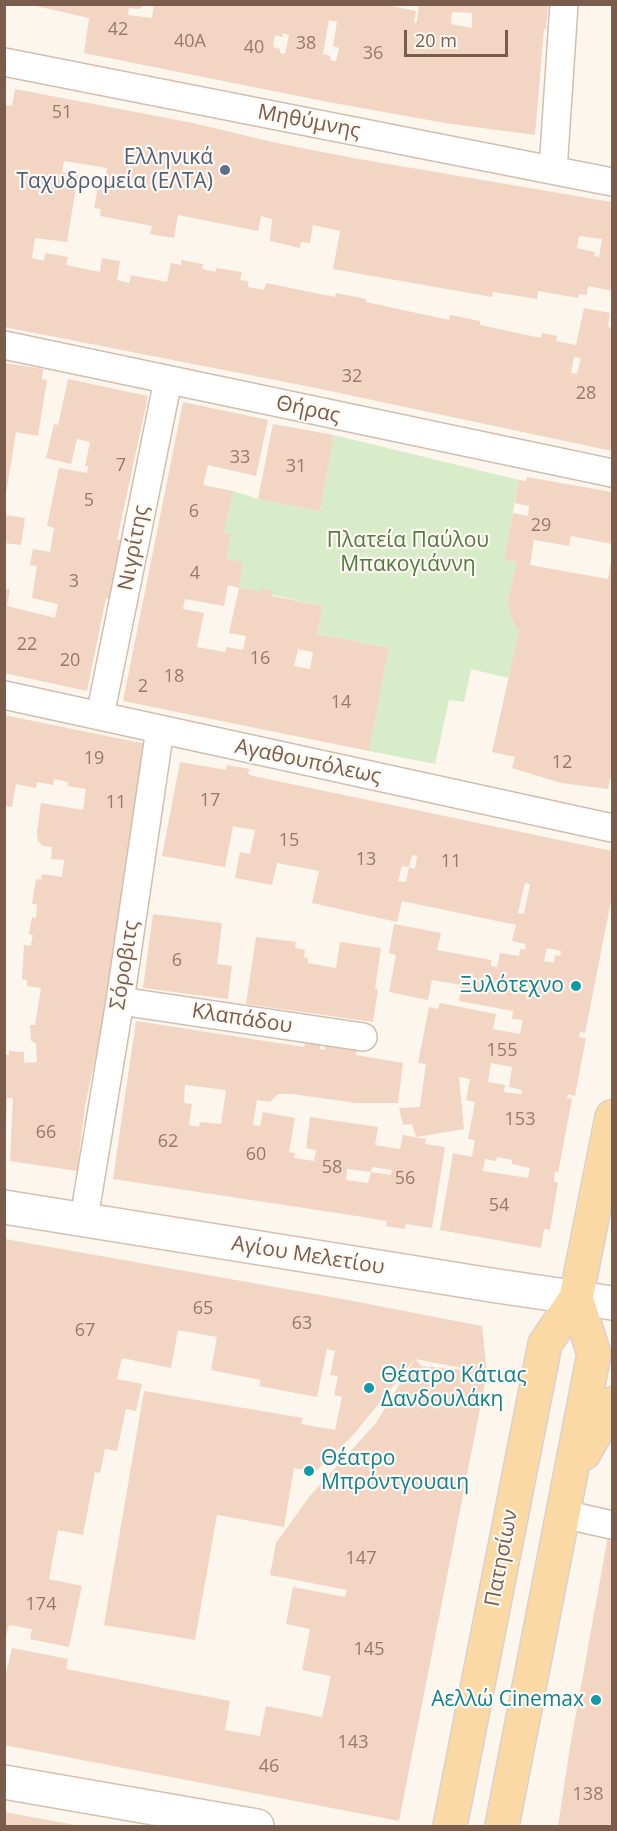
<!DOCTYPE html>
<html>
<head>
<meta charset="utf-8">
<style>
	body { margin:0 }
	#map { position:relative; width:617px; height:1831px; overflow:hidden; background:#fdf6ec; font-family:"Open Sans",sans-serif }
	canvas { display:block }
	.frame { position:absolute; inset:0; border:6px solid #7a5c4d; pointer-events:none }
	.scale { position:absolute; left:404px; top:30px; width:104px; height:27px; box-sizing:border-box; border:3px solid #7a5c4d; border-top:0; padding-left:8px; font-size:18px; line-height:21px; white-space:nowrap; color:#7a5c4d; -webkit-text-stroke:4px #fffaf3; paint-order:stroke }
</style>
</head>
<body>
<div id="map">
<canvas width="617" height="1831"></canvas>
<div class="frame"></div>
<div class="scale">20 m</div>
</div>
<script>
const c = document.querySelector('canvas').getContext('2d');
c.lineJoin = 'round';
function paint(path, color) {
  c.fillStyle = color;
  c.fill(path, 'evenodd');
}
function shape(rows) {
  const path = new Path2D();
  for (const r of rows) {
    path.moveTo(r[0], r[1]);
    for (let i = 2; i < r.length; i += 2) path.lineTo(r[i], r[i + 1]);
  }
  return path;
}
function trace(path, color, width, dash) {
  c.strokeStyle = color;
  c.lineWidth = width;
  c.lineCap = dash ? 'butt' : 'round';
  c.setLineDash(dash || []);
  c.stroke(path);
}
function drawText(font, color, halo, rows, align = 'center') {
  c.font = font + ' "Open Sans",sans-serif';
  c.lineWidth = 4.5;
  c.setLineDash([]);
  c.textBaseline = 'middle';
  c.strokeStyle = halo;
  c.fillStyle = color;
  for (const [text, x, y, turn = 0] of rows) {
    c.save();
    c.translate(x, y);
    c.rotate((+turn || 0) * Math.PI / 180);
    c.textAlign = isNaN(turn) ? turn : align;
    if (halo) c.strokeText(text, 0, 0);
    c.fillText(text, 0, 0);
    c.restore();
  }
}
const green = shape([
	[334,435,519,480,504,560,517,562,507,603,513,622,519,631,509,678,471,669,464,702,449,700,435,764,369,751,389,648,317,634,323,606,239,588,243,563,226,559,224,533,233,491,258,499,320,511]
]);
const building = shape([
	[27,4,144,4,140,9,129,8,128,15,152,18,154,4,382,4,416,11,414,23,417,22,419,4,548,4,546,29,544,29,535,135,445,123,323,101,84,53,89,18],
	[452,12,472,13,472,28,451,24],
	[329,20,337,22,333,46,339,48,336,61,330,60,331,56,323,54],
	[282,33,289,35,285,54,280,53,280,49,273,47,275,35,283,37],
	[15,89,193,123,272,142,353,158,612,202,612,291,588,286,587,295,579,294,578,298,538,291,537,299,493,292,492,297,333,269,340,231,313,225,310,243,301,242,300,248,270,241,272,219,261,216,258,231,178,215,174,238,150,234,152,226,100,216,101,209,94,208,100,178,106,179,107,168,64,161,62,172,78,175,67,242,35,238,32,258,44,261,45,253,68,257,66,265,100,272,102,258,120,261,117,280,129,283,131,275,167,282,171,263,181,265,181,260,203,264,202,269,216,272,216,268,242,272,240,280,248,281,248,287,264,290,266,283,335,297,336,293,366,299,366,302,449,320,450,315,480,321,480,325,541,338,542,333,557,336,556,341,576,345,584,308,610,313,608,327,612,328,612,451,311,387,4,327,4,105,12,106],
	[579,236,602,239,599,257,594,256,595,252,577,248],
	[574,357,581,358,577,374,571,373],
	[4,363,43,369,42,379,47,380,38,436,16,432,6,494],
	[68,379,148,396,117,540,121,539,110,600,106,598,87,691,4,673,4,589,10,589,7,606,55,618,58,604,32,598,37,566,30,565,33,549,50,552,54,528,47,526,59,468,87,473,88,466,85,466,90,442,77,439,71,464,46,458,54,424,58,425],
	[183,402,268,420,256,476,208,465,203,485,233,491,224,533,231,534,226,559,243,562,239,588,228,585,224,606,185,599,183,609,204,613,197,647,225,652,227,647,243,650,246,636,229,633,239,588,261,592,262,588,273,591,272,596,323,606,317,634,389,648,369,751,123,701],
	[298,649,313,652,310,669,294,666],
	[273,424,334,435,320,511,258,499],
	[527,477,612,492,612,544,571,536,569,546,534,540,530,565,608,579,612,557,612,778,610,778,608,789,561,783,512,768,515,757,492,752,519,631,513,622,507,603,517,562,504,560,513,513,528,516,529,506,515,503,519,480,526,481],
	[4,515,25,518,21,545,4,543],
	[4,715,146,744,132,818,100,1036,85,1106,77,1171,10,1161,13,1098,7,1098,6,1127,4,1127,4,1055,9,1055,9,1051,24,1052,24,1063,37,1062,36,1043,31,1041,30,1025,35,1025,41,988,27,986,27,980,22,979,24,945,31,946,32,939,33,935,29,934,32,917,36,918,37,904,32,904,36,879,41,880,42,874,62,877,64,860,51,859,52,847,43,846,38,841,37,832,41,803,83,810,86,789,67,786,68,782,54,779,53,785,37,782,36,788,16,784,12,807,4,806],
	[180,762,226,770,227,765,250,769,248,774,253,776,612,851,612,896,585,1033,580,1032,579,1037,586,1038,575,1096,568,1094,567,1098,572,1099,558,1173,555,1172,554,1182,558,1182,550,1230,544,1229,541,1248,440,1230,453,1153,472,1157,475,1140,468,1139,475,1102,466,1100,470,1079,459,1077,464,1129,416,1137,412,1124,403,1125,399,1108,420,1107,426,1064,418,1063,429,1007,438,1009,440,1003,496,1014,493,1029,520,1034,523,1020,512,1019,513,1011,459,1001,461,985,432,980,428,1000,389,992,396,955,389,953,394,924,441,933,437,950,491,960,491,966,497,967,500,953,519,956,520,949,525,950,526,944,512,941,516,925,402,901,397,922,312,903,319,871,277,863,272,885,235,878,240,852,250,854,255,830,242,828,233,826,225,867,162,856],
	[412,855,417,856,415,869,409,867,406,882,398,881,402,866,409,867],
	[525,883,530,884,524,914,518,913],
	[547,948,561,951,560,956,555,955,554,963,544,961],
	[491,1063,512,1067,509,1087,522,1090,521,1094,504,1092,505,1085,488,1082],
	[497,1157,512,1160,512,1164,530,1168,528,1178,483,1171,485,1159,496,1161],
	[153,914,222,923,217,964,232,966,228,999,143,988],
	[256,937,296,942,295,948,305,950,304,957,308,958,308,963,330,967,336,968,340,942,381,948,375,989,378,989,373,1022,246,1004],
	[136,1021,304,1047,305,1043,320,1045,320,1049,325,1050,325,1046,357,1050,356,1055,403,1063,398,1103,356,1103,292,1094,278,1094,270,1102,257,1100,253,1125,260,1126,263,1112,295,1118,289,1152,295,1153,294,1158,314,1161,316,1150,306,1148,310,1117,378,1127,375,1145,400,1149,403,1135,426,1139,425,1144,445,1147,432,1228,406,1224,405,1229,386,1226,387,1221,363,1217,113,1179],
	[185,1085,226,1090,221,1124,200,1122,199,1127,189,1125,192,1104,184,1103],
	[372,1167,392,1170,391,1175,371,1172,368,1183,346,1180,347,1169,371,1172],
	[5,1239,337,1298,482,1326,487,1373,399,1821,4,1745,4,1681,12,1648,68,1659,66,1669,230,1701,225,1730,260,1736,266,1706,322,1717,331,1676,302,1670,310,1629,286,1624,293,1587,345,1597,347,1590,270,1575,276,1543,309,1497,376,1423,415,1359,354,1434,315,1472,294,1468,284,1527,217,1515,195,1640,104,1625,144,1391,303,1418,301,1424,335,1430,342,1397,334,1395,338,1376,330,1375,335,1351,327,1349,317,1397,259,1386,261,1380,211,1370,217,1337,178,1330,171,1368,122,1358,117,1379,142,1384,136,1411,126,1409,117,1451,105,1449,100,1473,95,1472,83,1535,58,1530,49,1579,82,1586,69,1647,30,1639,32,1629,9,1625,4,1643],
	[415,1359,483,1372,422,1366],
	[608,1536,612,1537,612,1755,611,1763,612,1764,612,1826,558,1826,570,1747],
	[4,1812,75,1825,75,1826,4,1826]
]);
const street = shape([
	[4,62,612,182],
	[553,170,564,4],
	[4,345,612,473],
	[4,695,612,828],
	[100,716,168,380],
	[120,1001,363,1037],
	[87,1200,120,1001,160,729],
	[563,1514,612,1525]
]);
const secondary = shape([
	[4,1207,491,1285,612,1303],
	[4,1782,257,1826]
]);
const primary = shape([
	[584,1453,612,1404],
	[450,1826,545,1344,576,1298,612,1117],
	[502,1826,594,1354,576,1298]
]);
const markers = [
	[225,170,6,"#5c6f8a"],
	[576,986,6,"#0f9aa8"],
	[369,1388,6,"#0f9aa8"],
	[309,1471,6,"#0f9aa8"],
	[596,1700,6,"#0f9aa8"]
];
const numberNames = [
	["42",118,30],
	["40Α",190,42],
	["38",306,44],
	["40",254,48],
	["36",373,54],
	["51",62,113],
	["32",352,377],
	["28",586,394],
	["33",240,458],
	["7",121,466],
	["31",296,467],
	["5",89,501],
	["6",194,512],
	["29",541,526],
	["4",195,574],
	["3",74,582],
	["22",27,645],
	["16",260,659],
	["20",70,661],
	["18",174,677],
	["2",143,687],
	["14",341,703],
	["19",94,759],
	["12",562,763],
	["17",210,801],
	["11",116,803],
	["15",289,841],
	["13",366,860],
	["11",451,862],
	["6",177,961],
	["155",502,1051],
	["153",520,1120],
	["66",46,1133],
	["62",168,1142],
	["60",256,1155],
	["58",332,1168],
	["56",405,1179],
	["54",499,1206],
	["65",203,1309],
	["63",302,1324],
	["67",85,1331],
	["147",361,1559],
	["174",41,1605],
	["145",369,1650],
	["143",353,1743],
	["46",269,1767],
	["138",588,1795]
];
const streetNames = [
	["Μηθύμνης",309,122,11],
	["Θήρας",308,410,12],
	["Νιγρίτης",134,548,-79],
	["Αγαθουπόλεως",308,762,12],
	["Σόροβιτς",125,965,-81],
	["Κλαπάδου",242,1019,9],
	["Αγίου Μελετίου",308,1256,9],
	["Πατησίων",502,1558,-79]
];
const serviceNames = [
	["Ελληνικά",213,158],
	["Ταχυδρομεία (ΕΛΤΑ)",213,182]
];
const parkNames = [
	["Πλατεία Παύλου",408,541],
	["Μπακογιάννη",408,565]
];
const cultureNames = [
	["Ξυλότεχνο",564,986],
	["Θέατρο Κάτιας",381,1376,"left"],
	["Δανδουλάκη",381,1400,"left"],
	["Θέατρο",321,1459,"left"],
	["Μπρόντγουαιη",321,1483,"left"],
	["Αελλώ Cinemax",584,1700]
];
paint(green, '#d8ecc9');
paint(building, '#f3d5c3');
trace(street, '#d1beb0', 30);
trace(secondary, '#d6c0b0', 36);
trace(primary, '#dad1cd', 36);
trace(street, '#fff', 27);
trace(secondary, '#fff', 33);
trace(primary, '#fbd9a5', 33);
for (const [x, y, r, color] of markers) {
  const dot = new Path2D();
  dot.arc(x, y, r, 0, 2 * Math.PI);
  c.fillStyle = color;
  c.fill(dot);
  trace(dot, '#fffaf3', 2);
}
drawText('18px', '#987a6a', null, numberNames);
drawText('21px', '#7a5c4d', '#fffaf3', streetNames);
drawText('21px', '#4e5e75', '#fffaf3', serviceNames, 'right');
drawText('21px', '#537a41', '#fffaf3', parkNames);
drawText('21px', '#0d838f', '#fffaf3', cultureNames, 'right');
</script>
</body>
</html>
